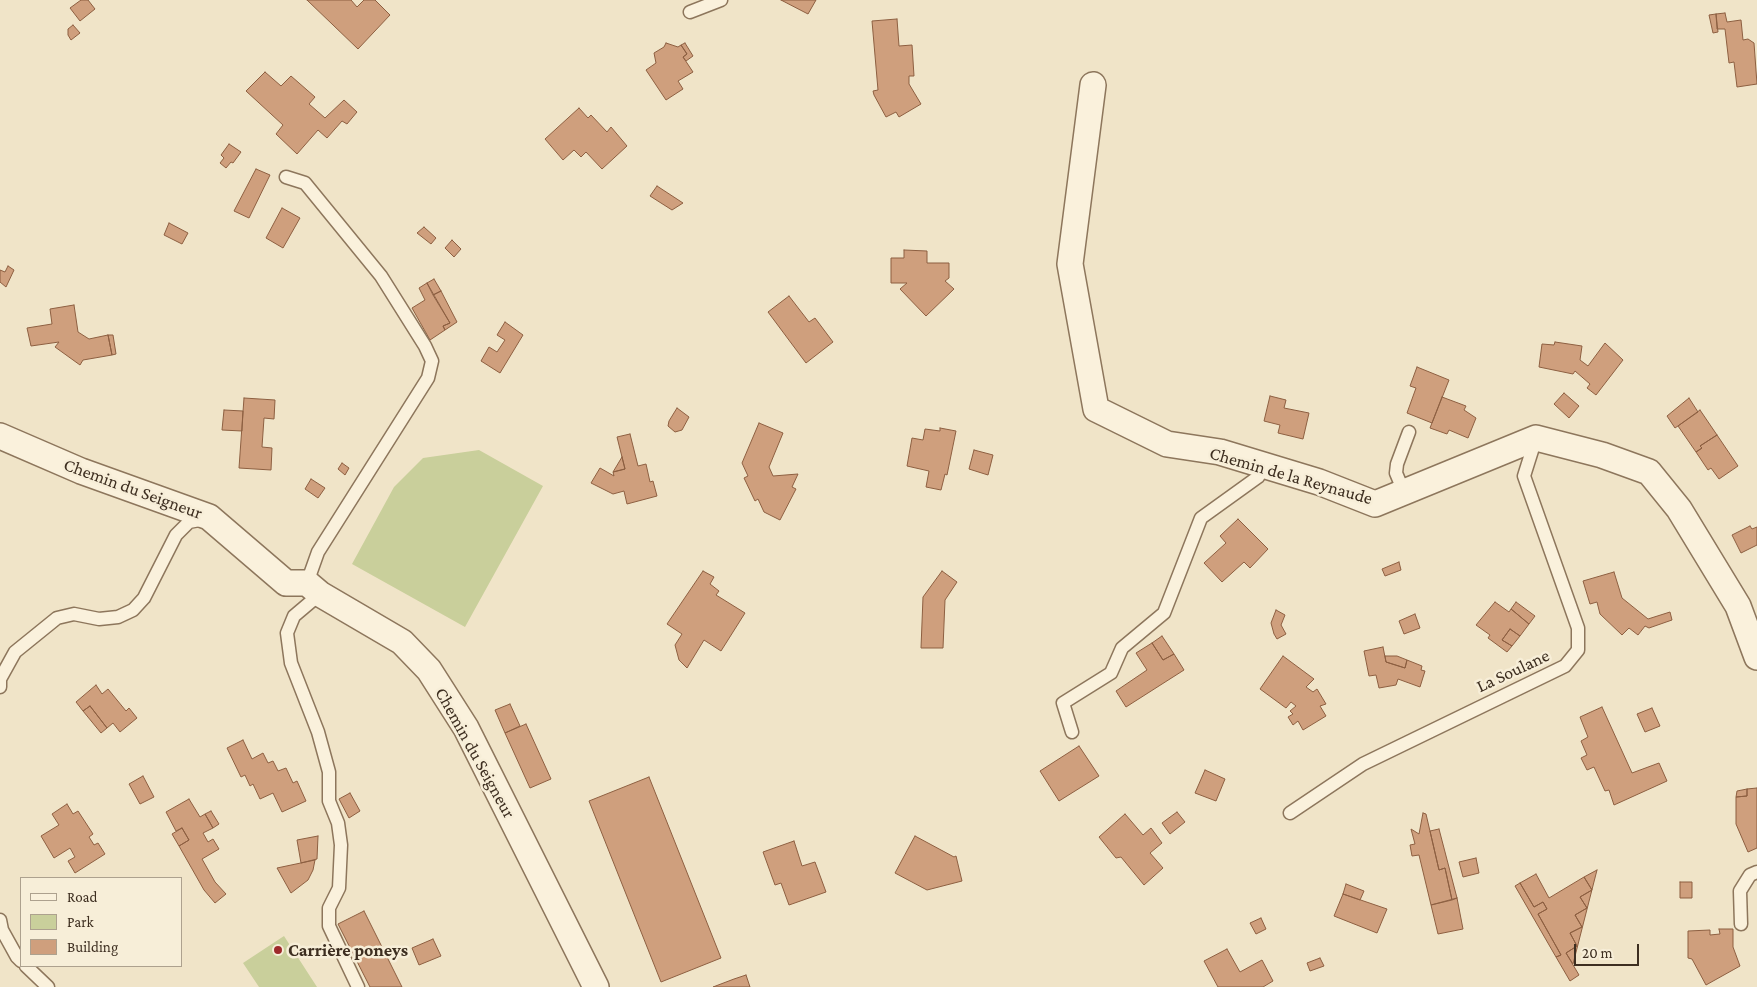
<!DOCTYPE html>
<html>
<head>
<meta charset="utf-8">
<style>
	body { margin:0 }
	#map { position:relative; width:1757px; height:987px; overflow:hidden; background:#f0e4c8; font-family:"Crimson Pro",serif }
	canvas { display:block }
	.legend { position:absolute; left:20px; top:877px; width:162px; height:90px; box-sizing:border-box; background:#f7eed8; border:1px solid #ada18e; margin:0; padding:6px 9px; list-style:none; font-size:15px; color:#3d2e20 }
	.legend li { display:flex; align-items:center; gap:10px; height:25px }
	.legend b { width:25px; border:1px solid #ada18e }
	.scale { position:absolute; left:1574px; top:944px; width:65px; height:22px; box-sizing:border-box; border:2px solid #3d2e20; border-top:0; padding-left:6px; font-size:15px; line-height:18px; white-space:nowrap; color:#3d2e20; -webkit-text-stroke:4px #f7eed8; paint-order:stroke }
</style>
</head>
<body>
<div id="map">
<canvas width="1757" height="987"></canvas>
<ul class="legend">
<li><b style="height:6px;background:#faf1dc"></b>Road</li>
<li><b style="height:14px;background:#c9cf9b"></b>Park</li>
<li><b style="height:14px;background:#cf9f7d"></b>Building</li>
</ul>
<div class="scale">20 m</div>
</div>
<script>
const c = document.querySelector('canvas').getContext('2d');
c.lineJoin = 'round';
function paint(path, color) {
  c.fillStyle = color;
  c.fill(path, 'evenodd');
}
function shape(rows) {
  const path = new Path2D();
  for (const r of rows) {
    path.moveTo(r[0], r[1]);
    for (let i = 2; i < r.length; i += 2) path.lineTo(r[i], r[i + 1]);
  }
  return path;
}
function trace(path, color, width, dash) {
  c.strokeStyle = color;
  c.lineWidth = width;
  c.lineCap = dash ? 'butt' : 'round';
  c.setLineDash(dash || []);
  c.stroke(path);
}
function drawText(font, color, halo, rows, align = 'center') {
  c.font = font + ' "Crimson Pro",serif';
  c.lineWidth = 5;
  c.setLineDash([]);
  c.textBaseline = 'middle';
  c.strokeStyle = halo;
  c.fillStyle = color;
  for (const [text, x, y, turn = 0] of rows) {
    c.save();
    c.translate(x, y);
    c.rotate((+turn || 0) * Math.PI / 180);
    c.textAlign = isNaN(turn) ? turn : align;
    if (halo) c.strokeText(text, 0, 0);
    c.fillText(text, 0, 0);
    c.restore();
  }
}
const green = shape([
	[479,450,543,486,465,627,352,564,394,487,423,458],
	[284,936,317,987,259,987,243,963]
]);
const building = shape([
	[81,0,88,0,95,9,80,21,70,8,81,0],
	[307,0,351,0,357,7,364,0,375,0,390,15,358,49,307,0],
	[781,0,816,0,808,14,781,0],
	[1725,13,1727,22,1741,20,1743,40,1748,39,1754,43,1757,84,1737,87,1734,62,1729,63,1725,29,1717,29,1716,14,1725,13],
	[1716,14,1718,32,1713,33,1709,15,1716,14],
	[897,19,899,46,912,45,914,76,909,76,909,84,921,104,899,117,896,112,886,117,874,95,873,91,878,90,872,21,897,19],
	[73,25,80,33,71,40,68,35,68,29,73,25],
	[666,43,678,47,681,45,687,54,683,57,693,72,678,81,683,89,666,100,646,70,656,63,654,53,664,47,666,43],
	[685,43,693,56,686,61,683,57,687,54,681,45,685,43],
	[265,72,281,86,291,76,315,97,309,104,325,118,344,100,357,112,347,124,342,121,327,138,318,130,297,154,276,134,283,125,246,91,265,72],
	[579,108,588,118,591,115,607,132,611,127,627,146,602,169,586,152,581,157,574,150,563,160,545,139,579,108],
	[229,144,241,152,233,163,231,162,226,168,220,163,224,158,221,155,229,144],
	[256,169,270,175,249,218,234,211,256,169],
	[657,186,683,203,672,210,650,196,657,186],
	[282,208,300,218,283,248,266,238,282,208],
	[169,223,188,233,182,244,164,235,169,223],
	[424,227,436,238,431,244,417,233,424,227],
	[452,240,461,249,454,257,445,248,452,240],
	[904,250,927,251,927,263,949,263,949,278,945,281,954,289,926,316,900,289,907,283,891,283,891,258,904,258,904,250],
	[8,266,14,270,6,287,0,282,0,270,5,272,8,266],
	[434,279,441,291,433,295,427,283,434,279],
	[427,283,450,323,443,326,445,330,430,340,412,308,425,300,419,288,427,283],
	[441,291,457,322,445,330,443,326,450,323,433,295,441,291],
	[789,296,809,322,815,318,833,342,806,363,768,312,789,296],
	[74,305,78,332,89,339,108,335,112,355,83,360,80,365,55,347,59,342,31,346,27,328,52,324,50,309,74,305],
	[505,322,523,335,500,373,481,361,489,347,497,352,505,340,497,335,505,322],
	[108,335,113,335,116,354,112,355,108,335],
	[1555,342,1582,346,1580,360,1588,366,1605,343,1623,360,1596,395,1587,388,1590,384,1575,371,1573,374,1539,367,1542,344,1554,345,1555,342],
	[1417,367,1449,380,1432,423,1407,413,1416,388,1410,386,1417,367],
	[1564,393,1579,406,1569,418,1554,404,1564,393],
	[1270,396,1286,400,1284,408,1309,413,1303,439,1278,433,1280,425,1264,421,1270,396],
	[1442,397,1466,406,1464,410,1476,418,1468,438,1449,430,1447,434,1430,428,1442,397],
	[244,398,275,400,274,419,264,418,262,447,272,448,271,470,239,468,244,398],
	[1689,398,1698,412,1675,428,1667,416,1689,398],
	[677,408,689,417,682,430,675,432,668,426,669,421,677,408],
	[224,410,243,411,242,431,222,430,224,410],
	[1700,410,1717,435,1700,446,1702,448,1696,452,1678,426,1700,410],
	[759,423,783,433,769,467,773,476,798,474,792,487,796,489,780,520,764,512,758,499,755,501,744,478,748,476,742,463,759,423],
	[940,428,956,431,947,475,945,474,941,490,926,487,929,471,907,466,912,438,923,440,925,429,940,431,940,428],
	[630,434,638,466,646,464,650,482,653,481,657,496,627,504,624,491,613,494,591,483,600,468,614,476,613,472,625,469,617,437,630,434],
	[1717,435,1738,466,1719,479,1711,468,1708,470,1696,452,1702,448,1700,446,1717,435],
	[974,450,993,455,988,475,969,469,974,450],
	[622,457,625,469,613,472,622,457],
	[342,463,349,468,345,475,338,469,342,463],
	[311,479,325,488,318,498,305,489,311,479],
	[1238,519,1268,549,1250,568,1244,562,1222,582,1204,563,1226,543,1220,536,1238,519],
	[1750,526,1752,529,1757,527,1757,545,1741,553,1732,535,1750,526],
	[1399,562,1401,570,1385,576,1382,569,1399,562],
	[703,571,714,577,710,584,719,591,716,595,745,613,721,651,704,640,687,668,679,660,675,645,682,634,667,624,703,571],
	[942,571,957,582,945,600,943,648,921,648,923,597,942,571],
	[1614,572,1622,598,1648,619,1670,612,1672,620,1649,628,1645,626,1638,635,1629,628,1622,635,1600,614,1597,602,1590,604,1583,581,1614,572],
	[1495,602,1509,612,1511,609,1529,624,1520,636,1510,629,1502,640,1512,646,1507,652,1488,638,1490,635,1476,625,1495,602],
	[1516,602,1535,616,1529,624,1511,609,1516,602],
	[1276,610,1285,615,1281,625,1286,634,1277,639,1274,634,1271,623,1276,610],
	[1415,614,1420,628,1404,634,1399,621,1415,614],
	[1510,629,1520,636,1512,646,1502,640,1510,629],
	[1162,636,1174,654,1163,660,1152,643,1162,636],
	[1152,643,1163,660,1174,654,1184,670,1126,707,1116,691,1147,670,1136,653,1152,643],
	[1383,647,1386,662,1405,668,1407,660,1422,666,1421,670,1425,671,1420,687,1398,679,1396,685,1379,688,1376,675,1369,676,1364,651,1383,647],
	[1283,656,1314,679,1306,687,1313,692,1317,689,1326,704,1320,706,1326,716,1303,730,1298,721,1293,725,1288,717,1293,714,1290,711,1296,706,1291,702,1286,708,1260,689,1283,656],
	[1385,656,1397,656,1407,660,1405,668,1386,662,1385,656],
	[96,685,102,694,108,689,126,711,129,708,137,718,120,732,113,723,107,728,90,706,83,711,76,702,96,685],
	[510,704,520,726,505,733,495,710,510,704],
	[90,706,107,728,101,733,83,711,90,706],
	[1602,707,1632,773,1659,763,1667,781,1614,805,1609,790,1605,791,1594,767,1587,770,1581,758,1587,755,1581,741,1588,737,1580,717,1602,707],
	[1652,708,1660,726,1645,732,1637,714,1652,708],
	[526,724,551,779,530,788,505,733,526,724],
	[243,740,252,759,263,753,268,763,273,761,278,771,286,768,293,783,297,781,306,801,282,812,273,793,260,799,253,784,250,786,245,775,241,777,227,748,243,740],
	[1079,746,1099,776,1059,801,1040,771,1079,746],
	[1205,770,1225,779,1216,801,1195,793,1205,770],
	[143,776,154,797,140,804,129,784,143,776],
	[649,777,721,958,661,982,589,801,649,777],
	[1757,788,1757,848,1748,852,1736,824,1736,797,1747,796,1747,789,1757,788],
	[1747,789,1747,796,1736,797,1737,791,1747,789],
	[350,793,360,811,349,818,339,799,350,793],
	[189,799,200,817,205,814,213,828,203,833,208,842,213,839,219,849,202,859,215,882,226,894,215,903,204,890,179,846,189,840,182,828,176,831,166,812,189,799],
	[67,804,73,814,78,811,93,834,89,837,94,845,98,843,105,854,75,873,68,861,75,857,70,848,54,858,41,836,59,825,52,814,67,804],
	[211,811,219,824,213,828,205,814,211,811],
	[1177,812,1185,822,1170,834,1162,823,1177,812],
	[1423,813,1426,814,1439,870,1445,868,1452,900,1431,905,1419,855,1412,856,1410,845,1415,844,1411,829,1419,834,1423,813],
	[1125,814,1143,835,1151,828,1162,843,1150,853,1163,868,1144,885,1121,857,1116,858,1099,837,1125,814],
	[182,828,189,840,179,846,172,834,182,828],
	[1439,829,1457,898,1452,900,1445,868,1439,870,1430,831,1439,829],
	[318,836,317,859,301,863,297,840,318,836],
	[915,836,954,857,956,856,962,881,927,890,895,873,915,836],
	[794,841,802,866,815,862,826,892,789,905,781,883,775,885,763,852,794,841],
	[1476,858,1479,873,1463,877,1459,862,1476,858],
	[315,860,313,870,308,880,291,893,277,868,315,860],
	[1597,870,1573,964,1566,953,1577,946,1570,933,1582,927,1575,915,1587,908,1580,897,1592,890,1584,877,1597,870],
	[1536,874,1549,898,1584,877,1592,890,1580,897,1587,908,1575,915,1582,927,1570,933,1577,946,1566,953,1579,975,1570,981,1556,957,1561,955,1538,914,1547,909,1543,902,1534,907,1520,883,1536,874],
	[1680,882,1692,882,1692,898,1680,898,1680,882],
	[1520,883,1534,907,1543,902,1547,909,1538,914,1561,955,1556,957,1515,886,1520,883],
	[1346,884,1364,891,1360,900,1343,894,1346,884],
	[1343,894,1387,909,1377,933,1334,916,1343,894],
	[1457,898,1463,929,1438,934,1431,905,1457,898],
	[364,911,402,987,370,987,338,924,364,911],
	[1261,918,1266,929,1256,934,1250,923,1261,918],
	[1719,929,1733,929,1733,947,1740,966,1706,985,1692,959,1688,958,1688,931,1710,930,1710,935,1720,934,1719,929],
	[433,939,441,956,419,965,412,948,433,939],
	[1227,949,1240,972,1262,960,1273,981,1263,987,1218,987,1204,961,1227,949],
	[1320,958,1324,966,1310,971,1307,963,1320,958],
	[746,975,750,987,713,987,734,979,746,975]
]);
const service = shape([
	[690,12,721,0],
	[286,177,305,183,381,276,425,346,432,361,428,378,318,552,307,583],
	[1404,492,1396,473,1397,464,1409,432],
	[320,594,294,616,287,633,291,663,318,732,329,772,329,801,338,823,341,845,339,888,329,908,329,926,358,987],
	[0,687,0,679,15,652,57,618,74,614,99,619,118,617,133,610,144,598,176,535,189,522,205,519],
	[1072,732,1063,703,1111,673,1122,648,1164,613,1201,518,1258,477,1265,466],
	[1290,813,1363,764,1565,666,1578,650,1578,628,1524,476,1536,438],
	[0,920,2,930,17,957,21,961],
	[1741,924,1740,891,1750,875,1757,872],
	[26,966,48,987]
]);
const minor = shape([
	[1093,85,1070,264,1096,409,1167,444,1220,452,1319,482,1375,504,1536,438,1602,455,1649,472,1679,509,1738,606,1757,657],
	[0,436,81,471,209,517,286,583,307,583,320,594,402,642,429,670,466,728,596,987]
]);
const markers = [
	[278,950,5,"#9e2a2b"]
];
const streetNames = [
	["Chemin de la Reynaude",1291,476,16],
	["Chemin du Seigneur",133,489,20],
	["La Soulane",1513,671,-25],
	["Chemin du Seigneur",475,753,61]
];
const poiNames = [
	["Carrière poneys",288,950]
];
paint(green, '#c9cf9b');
paint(building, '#cf9f7d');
trace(building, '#8d5f41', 1);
trace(service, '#8d765c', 15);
trace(minor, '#8d765c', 28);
trace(service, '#faf1dc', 12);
trace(minor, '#faf1dc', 25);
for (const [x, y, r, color] of markers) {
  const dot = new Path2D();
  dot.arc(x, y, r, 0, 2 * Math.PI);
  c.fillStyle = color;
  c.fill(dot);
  trace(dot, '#f7eed8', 2);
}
drawText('18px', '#3d2e20', '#f7eed8', streetNames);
drawText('bold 18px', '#3d2e20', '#f7eed8', poiNames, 'left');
</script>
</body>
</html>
